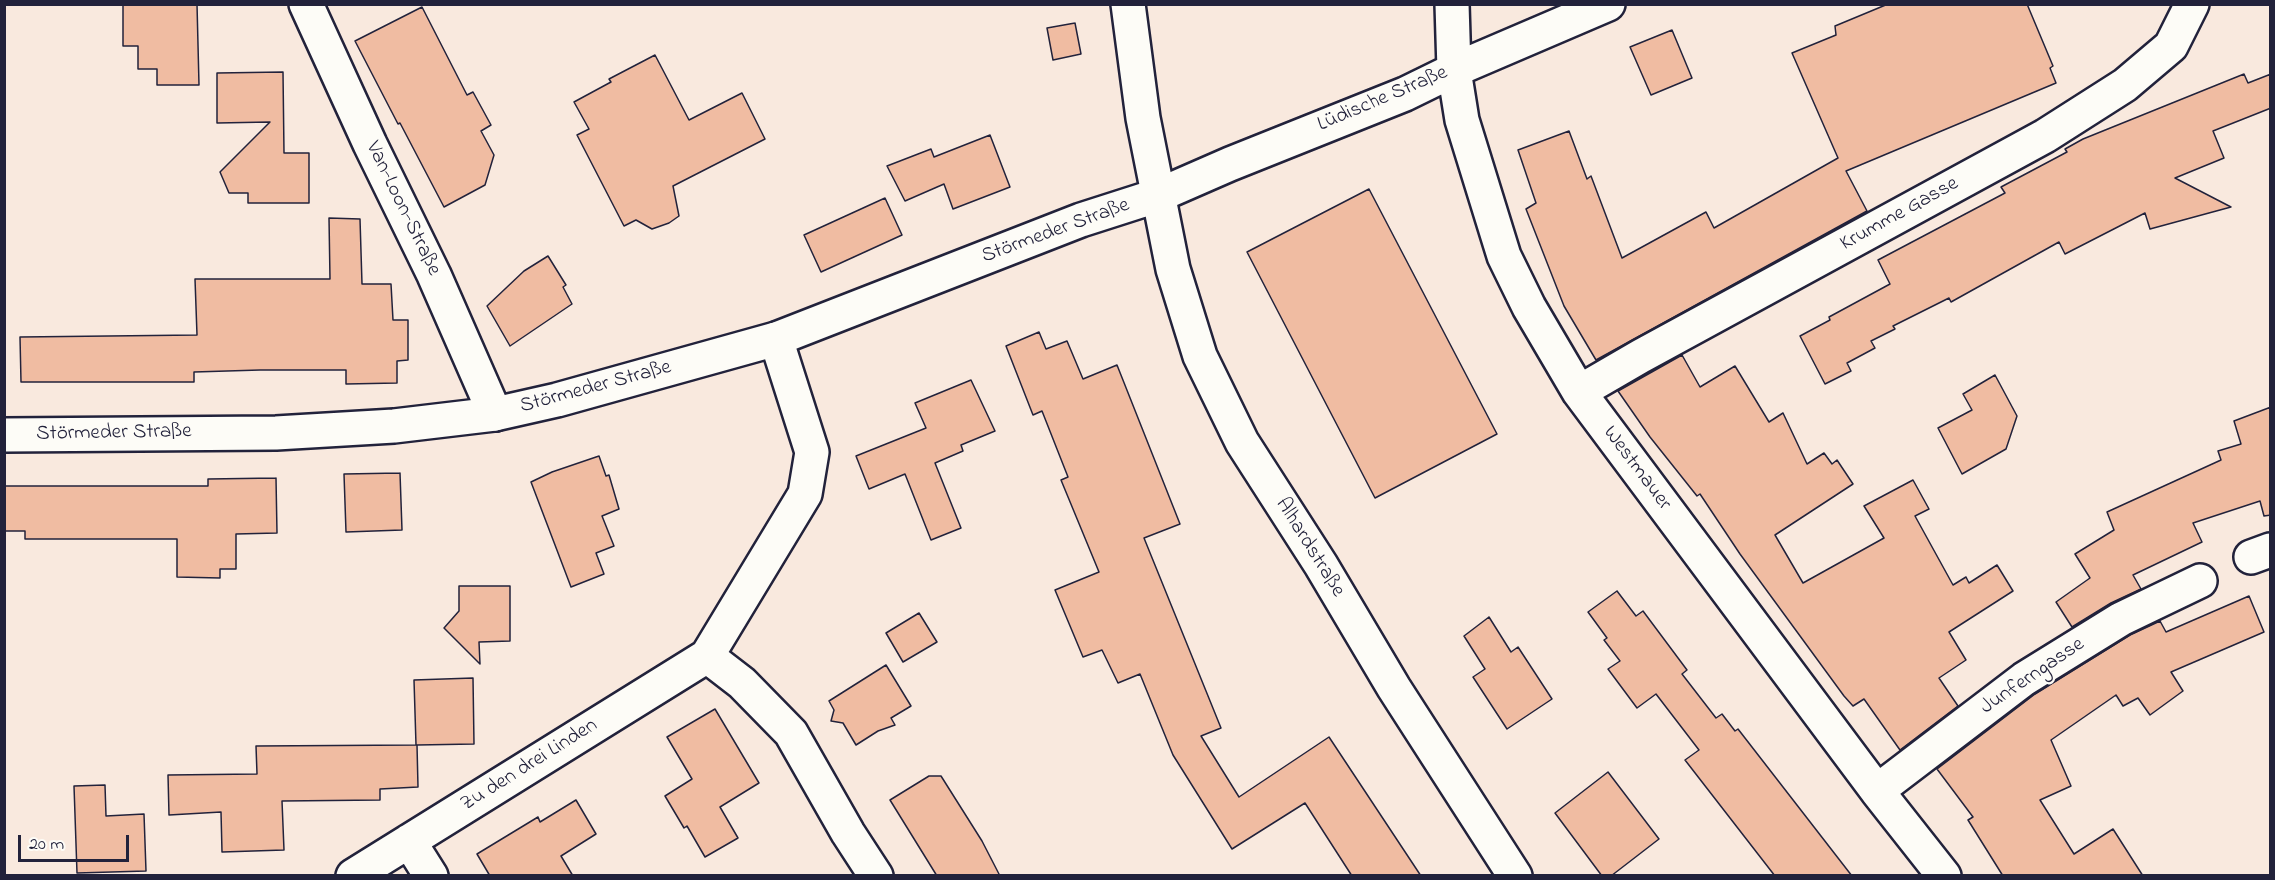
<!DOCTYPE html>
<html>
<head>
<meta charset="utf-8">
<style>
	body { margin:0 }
	#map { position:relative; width:2275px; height:880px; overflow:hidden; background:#f9e9de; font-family:"Indie Flower",sans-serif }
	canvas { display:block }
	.frame { position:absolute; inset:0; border:6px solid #22223b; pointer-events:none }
	.scale { position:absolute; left:18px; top:835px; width:111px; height:27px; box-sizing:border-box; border:3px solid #22223b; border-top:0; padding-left:8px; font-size:18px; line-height:21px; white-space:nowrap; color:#22223b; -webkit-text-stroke:4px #fdfcf7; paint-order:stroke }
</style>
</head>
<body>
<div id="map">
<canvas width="2275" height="880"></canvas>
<div class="frame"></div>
<div class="scale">20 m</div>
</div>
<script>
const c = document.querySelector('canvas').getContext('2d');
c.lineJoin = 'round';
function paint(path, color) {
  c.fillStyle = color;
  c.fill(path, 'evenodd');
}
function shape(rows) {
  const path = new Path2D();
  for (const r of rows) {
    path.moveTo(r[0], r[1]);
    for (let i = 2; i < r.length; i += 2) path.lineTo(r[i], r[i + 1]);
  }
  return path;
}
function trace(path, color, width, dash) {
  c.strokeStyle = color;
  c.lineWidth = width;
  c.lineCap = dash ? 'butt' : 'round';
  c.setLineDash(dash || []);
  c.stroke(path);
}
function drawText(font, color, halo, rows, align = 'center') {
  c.font = font + ' "Indie Flower",sans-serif';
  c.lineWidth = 4.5;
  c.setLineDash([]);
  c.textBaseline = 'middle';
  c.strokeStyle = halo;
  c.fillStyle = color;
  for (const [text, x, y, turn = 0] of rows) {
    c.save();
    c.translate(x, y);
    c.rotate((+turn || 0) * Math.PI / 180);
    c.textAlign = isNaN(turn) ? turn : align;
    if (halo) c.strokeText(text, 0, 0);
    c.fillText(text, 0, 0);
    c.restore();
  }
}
const building = shape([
	[123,4,197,4,199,85,157,85,157,69,138,69,138,46,123,46,123,4],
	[1888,4,2027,4,2053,66,2050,68,2056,83,1846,171,1867,211,1596,360,1564,306,1526,209,1536,203,1518,150,1569,131,1587,179,1591,176,1622,258,1706,212,1714,228,1838,158,1792,53,1836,35,1835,26,1888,4],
	[422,7,467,95,473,92,491,125,481,131,494,155,485,185,444,207,400,123,398,124,355,41,422,7],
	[1075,23,1081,54,1053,60,1047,28,1075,23],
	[1672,30,1692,78,1651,95,1630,47,1672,30],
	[655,55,689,120,742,93,765,139,673,186,679,216,669,223,652,229,636,220,624,226,577,135,589,129,574,102,611,82,609,79,655,55],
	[283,72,284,153,309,153,309,203,248,203,248,193,229,193,220,172,270,122,217,123,217,73,283,72],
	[2244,74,2248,83,2271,74,2271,108,2213,131,2224,158,2175,178,2231,207,2150,229,2145,213,2065,254,2059,242,1951,302,1949,298,1893,326,1895,329,1871,341,1875,348,1847,363,1851,371,1825,384,1800,336,1830,320,1829,317,1890,284,1878,260,2005,193,2001,187,2067,152,2065,149,2083,139,2244,74],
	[990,135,1010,187,953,209,944,184,905,201,887,166,931,149,934,157,990,135],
	[1369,189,1497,434,1375,498,1247,252,1369,189],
	[885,198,902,235,821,272,804,235,885,198],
	[329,218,360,219,362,284,391,284,393,320,408,320,408,360,397,361,397,383,346,384,346,370,260,370,194,372,194,382,21,382,20,337,197,335,195,279,330,279,329,218],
	[548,256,566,285,563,287,572,304,510,346,487,306,524,271,548,256],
	[1039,332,1046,349,1067,341,1083,379,1117,365,1180,524,1144,538,1221,728,1201,736,1239,797,1329,737,1421,876,1352,876,1305,803,1232,849,1173,755,1140,674,1118,683,1102,650,1083,657,1055,590,1099,572,1061,480,1068,477,1042,411,1033,415,1006,346,1039,332],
	[1682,355,1700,387,1735,366,1769,422,1783,413,1807,464,1824,453,1832,464,1837,460,1853,484,1775,535,1803,583,1884,538,1864,506,1913,480,1929,509,1915,516,1953,585,1966,577,1969,583,1997,565,2013,591,1949,632,1966,660,1939,678,1958,706,1900,750,1864,699,1853,706,1844,696,1740,554,1700,494,1697,496,1650,437,1618,391,1682,355],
	[1995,375,2017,416,2006,449,1962,474,1938,428,1972,410,1963,394,1995,375],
	[971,380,995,431,961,445,963,451,935,463,961,528,931,540,905,474,869,489,856,456,926,428,915,403,971,380],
	[2271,407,2271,515,2264,516,2260,501,2193,523,2202,542,2133,575,2141,589,2111,603,2072,627,2056,602,2090,578,2075,554,2114,530,2107,512,2221,460,2218,451,2241,444,2234,421,2271,407],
	[599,456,606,476,609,475,619,509,602,516,614,546,596,553,604,574,571,587,531,482,552,472,599,456],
	[400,473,402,530,346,532,344,474,400,473],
	[276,478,277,533,236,534,236,569,220,569,220,578,177,577,177,539,25,539,25,531,4,531,4,486,208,486,208,479,276,478],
	[459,586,510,586,510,641,479,642,480,664,444,628,459,611,459,586],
	[1617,591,1636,616,1643,611,1687,670,1682,674,1716,718,1722,714,1735,731,1738,729,1852,876,1775,876,1685,760,1699,750,1656,694,1637,708,1608,669,1620,661,1604,640,1607,638,1588,612,1617,591],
	[2249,596,2264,632,2171,672,2183,691,2150,715,2138,698,2123,706,2116,695,2051,740,2071,786,2040,800,2074,854,2113,829,2143,876,2003,876,1968,820,1973,817,1937,769,2035,694,2130,635,2160,621,2166,632,2249,596],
	[919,613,937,642,903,662,886,633,919,613],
	[1489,617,1511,652,1518,647,1552,699,1507,729,1473,677,1485,669,1464,636,1489,617],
	[886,665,911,706,891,718,895,725,878,731,856,745,843,723,831,721,834,710,829,701,886,665],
	[473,678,474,744,417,745,418,787,380,789,380,800,282,801,284,850,222,852,221,812,169,815,168,775,257,774,256,746,416,745,414,680,473,678],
	[715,709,759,783,720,807,738,838,705,857,687,826,684,828,665,796,692,779,667,737,715,709],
	[1608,772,1659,839,1611,876,1602,876,1555,813,1608,772],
	[929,776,941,776,982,841,1000,876,937,876,890,800,929,776],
	[105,785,106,816,144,814,146,871,77,873,74,786,105,785],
	[576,800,596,834,561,856,573,876,490,876,477,854,538,817,540,822,576,800]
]);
const minor = shape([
	[306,4,370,144,434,275,495,414],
	[1452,4,1454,70,1462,120,1504,256,1529,307,1579,392,1877,791,1944,876],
	[1159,195,1230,164,1405,94,1454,70,1608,4],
	[1579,392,1641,356,2045,136,2125,85,2171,46,2192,4],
	[2251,557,2270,550],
	[707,656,742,683,791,733,848,833,876,876],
	[1877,791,2024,679,2121,619,2200,581],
	[409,841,431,876],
	[353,876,707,656,805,494,812,452,776,339]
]);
const secondary = shape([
	[1128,4,1143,118,1173,269,1200,356,1242,442,1321,565,1394,688,1515,876],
	[4,435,276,433,394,426,495,414,557,400,776,339,1081,220,1159,195]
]);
const streetNames = [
	["Lüdische Straße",1383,100,-23],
	["Van-Loon-Straße",402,209,64],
	["Krumme Gasse",1900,215,-29],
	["Störmeder Straße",1056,232,-20],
	["Störmeder Straße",596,388,-15],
	["Störmeder Straße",114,434,-1],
	["Westmauer",1636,469,53],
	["Alhardstraße",1309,548,58],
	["Junferngasse",2033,677,-34],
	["Zu den drei Linden",530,766,-32]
];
paint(building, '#f0bca2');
trace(building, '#22223b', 1.5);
trace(minor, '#22223b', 38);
trace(secondary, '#22223b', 38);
trace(minor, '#fdfcf7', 33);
trace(secondary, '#fdfcf7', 33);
drawText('21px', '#22223b', '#fdfcf7', streetNames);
</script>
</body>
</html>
